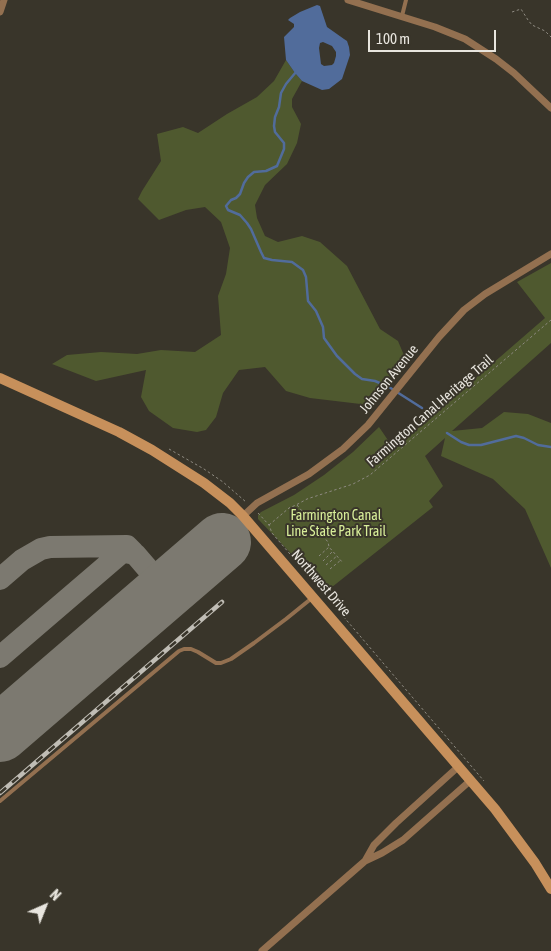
<!DOCTYPE html>
<html>
<head>
<meta charset="utf-8">
<style>
	body { margin:0 }
	#map { position:relative; width:551px; height:951px; overflow:hidden; background:#39352a; font-family:"Asap Condensed",sans-serif }
	canvas { display:block }
	.north { position:absolute; left:20px; top:881px; width:50px; height:50px; -webkit-text-stroke:4px #39352a; paint-order:stroke; rotate:44deg; font-size:14px; font-weight:700; line-height:20px; text-align:center; color:#e8e5de }
	.north::after { content:''; display:block; margin:auto; width:18px; height:22px; background:#e8e5de; clip-path:polygon(50% 0,100% 100%,50% 72%,0 100%) }
	.scale { position:absolute; left:368px; top:30px; width:128px; height:22px; box-sizing:border-box; border:2px solid #e8e5de; border-top:0; padding-left:6px; font-size:15px; line-height:18px; white-space:nowrap; color:#e8e5de; -webkit-text-stroke:4px #39352a; paint-order:stroke }
</style>
</head>
<body>
<div id="map">
<canvas width="551" height="951"></canvas>
<div class="north">N</div>
<div class="scale">100 m</div>
</div>
<script>
const c = document.querySelector('canvas').getContext('2d');
c.lineJoin = 'round';
function paint(path, color) {
  c.fillStyle = color;
  c.fill(path, 'evenodd');
}
function shape(rows) {
  const path = new Path2D();
  for (const r of rows) {
    path.moveTo(r[0], r[1]);
    for (let i = 2; i < r.length; i += 2) path.lineTo(r[i], r[i + 1]);
  }
  return path;
}
function trace(path, color, width, dash) {
  c.strokeStyle = color;
  c.lineWidth = width;
  c.lineCap = dash ? 'butt' : 'round';
  c.setLineDash(dash || []);
  c.stroke(path);
}
function drawText(font, color, halo, rows, align = 'center') {
  c.font = font + ' "Asap Condensed",sans-serif';
  c.lineWidth = 4;
  c.setLineDash([]);
  c.textBaseline = 'middle';
  c.strokeStyle = halo;
  c.fillStyle = color;
  for (const [text, x, y, turn = 0] of rows) {
    c.save();
    c.translate(x, y);
    c.rotate((+turn || 0) * Math.PI / 180);
    c.textAlign = isNaN(turn) ? turn : align;
    if (halo) c.strokeText(text, 0, 0);
    c.fillText(text, 0, 0);
    c.restore();
  }
}
const green = shape([
	[286,60,295,73,302,81,292,99,292,107,301,124,297,143,287,164,265,185,255,205,257,218,265,236,278,242,302,236,320,242,347,266,380,329,398,341,406,360,383,395,369,405,310,398,286,391,265,367,239,370,223,393,216,417,206,430,197,432,173,428,149,411,141,397,146,370,96,381,52,364,67,355,101,352,137,354,161,350,195,352,221,335,218,296,226,274,230,248,221,222,205,207,186,210,159,220,138,199,142,191,161,161,157,134,183,127,198,133,227,114,257,97,274,81],
	[551,263,551,343,452,431,482,428,504,412,528,414,551,423,551,568,525,509,493,479,441,456,445,438,425,456,443,486,429,501,433,507,327,591,258,519,258,515,261,512,294,495,324,475,353,452,379,427,394,449,545,318,517,282]
]);
const water = shape([
	[317,5,320,6,327,27,344,39,347,41,349,47,350,55,342,79,329,89,322,90,302,81,295,73,286,60,284,37,294,27,294,24,288,20,290,18,300,12],
	[323,42,332,46,336,52,336,56,334,63,332,65,324,66,321,64,319,48,320,43]
]);
const stream = shape([
	[296,72,286,84,281,93,279,107,275,117,274,126,275,132,284,143,284,149,277,166,266,171,254,172,248,177,244,183,240,194,236,198,231,200,226,206,228,210,240,215,247,223,251,229,261,252,264,258,272,260,292,262,303,270,306,277,308,301,316,311,323,327,324,338,337,356,355,374,362,379,375,381,389,387,422,408],
	[447,433,461,442,469,445,481,445,516,436,524,438,538,445,551,447]
]);
const taxiway = shape([
	[0,579,22,560,41,549,50,547,127,546,133,552],
	[0,657,120,554,125,552,135,554,166,590]
]);
const runway = shape([
	[0,733,222,542]
]);
const path = shape([
	[512,12,521,9,528,20,532,25,545,31,551,37],
	[169,449,204,469,223,482,246,502],
	[297,505,328,542,329,547,343,563],
	[258,513,269,525,272,533,484,781],
	[269,525,289,508,296,505,307,499,353,484,370,475,551,320],
	[319,556,329,547],
	[323,561,333,551],
	[326,565,337,556],
	[330,569,341,560]
]);
const lane = shape([
	[402,16,406,0],
	[0,801,179,651,184,649,191,649,198,652,216,663,221,663,231,659,254,643,286,619,312,598]
]);
const street = shape([
	[348,0,435,27,465,39,496,59,514,73,551,108],
	[0,12,4,0],
	[243,516,257,503,309,474,343,449,368,425,439,337,464,310,485,294,551,254],
	[365,861,374,845,396,823,459,766],
	[262,951,365,861,382,853,403,840,471,780]
]);
const secondary = shape([
	[0,378,119,432,152,450,204,483,230,503,243,516,495,809,535,863,551,889]
]);
const rail = shape([
	[0,793,222,602]
]);
const streetNames = [
	["Johnson Avenue",389,379,-51],
	["Farmington Canal Heritage Trail",430,411,-41],
	["Northwest Drive",321,583,49]
];
const parkNames = [
	["Farmington Canal",336,516],
	["Line State Park Trail",336,532]
];
paint(green, '#4f592f');
paint(water, '#516c9b');
trace(stream, '#516c9b', 2.5);
trace(taxiway, '#7c7970', 22);
trace(runway, '#7c7970', 58);
trace(path, '#8e8a81', 1, [2.5, 2.5]);
trace(lane, '#937050', 4);
trace(street, '#937050', 7);
trace(secondary, '#c7905b', 10);
trace(rail, '#c0bdb5', 4.5);
trace(rail, '#39352a', 2.5, [8]);
drawText('14px', '#e8e5de', '#39352a', streetNames);
drawText('14px', '#d8ee99', '#39352a', parkNames);
</script>
</body>
</html>
